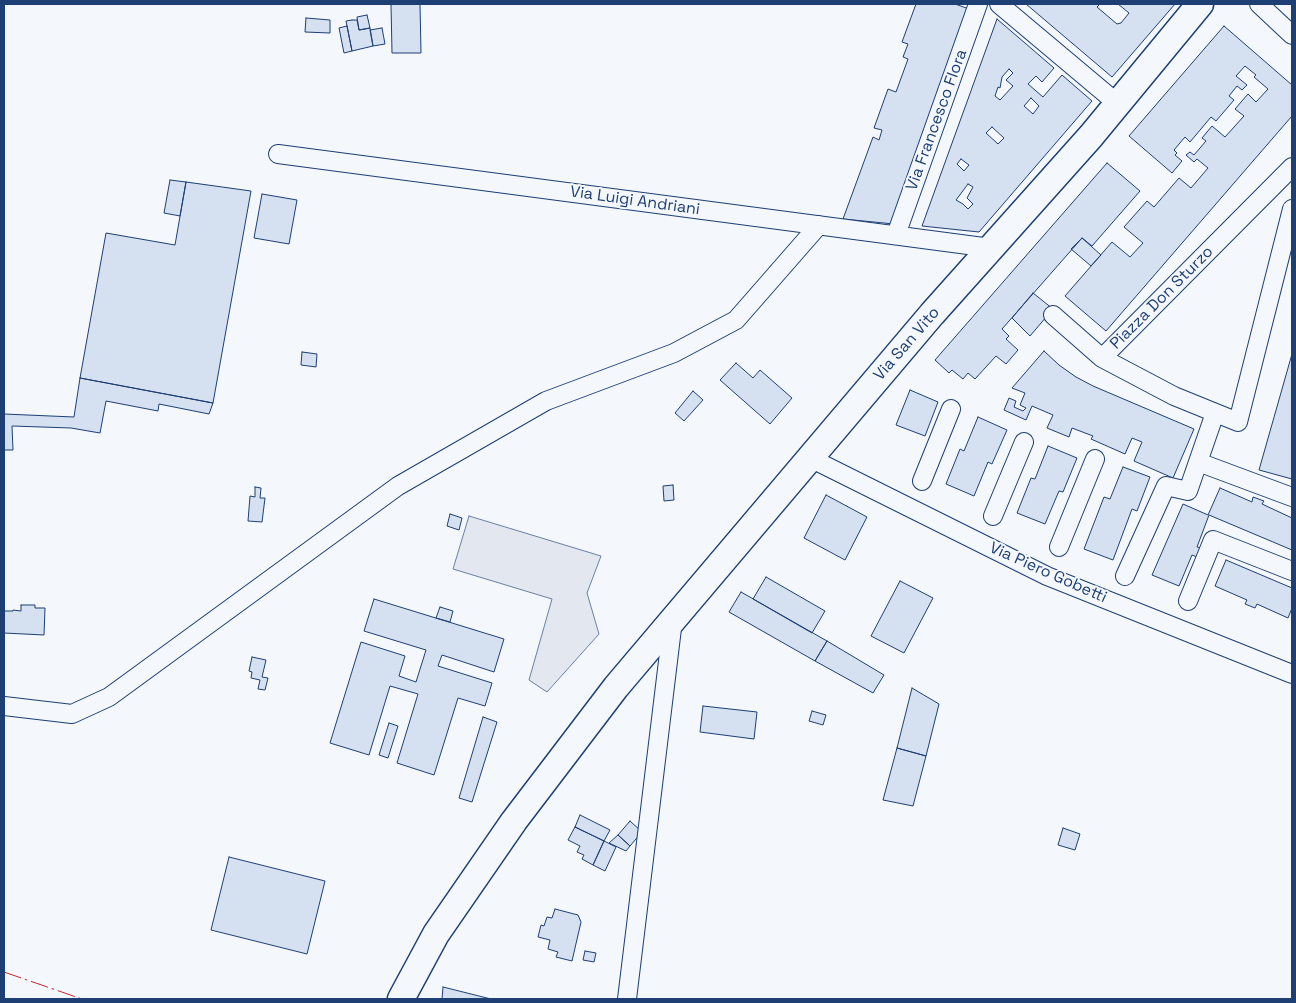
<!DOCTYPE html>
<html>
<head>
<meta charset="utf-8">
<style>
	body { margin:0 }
	#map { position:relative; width:1296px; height:1003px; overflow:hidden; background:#f4f7fb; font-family:"Space Grotesk",sans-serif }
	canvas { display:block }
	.frame { position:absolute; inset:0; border:5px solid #1d3f73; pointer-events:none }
</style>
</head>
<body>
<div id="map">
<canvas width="1296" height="1003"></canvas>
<div class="frame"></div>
</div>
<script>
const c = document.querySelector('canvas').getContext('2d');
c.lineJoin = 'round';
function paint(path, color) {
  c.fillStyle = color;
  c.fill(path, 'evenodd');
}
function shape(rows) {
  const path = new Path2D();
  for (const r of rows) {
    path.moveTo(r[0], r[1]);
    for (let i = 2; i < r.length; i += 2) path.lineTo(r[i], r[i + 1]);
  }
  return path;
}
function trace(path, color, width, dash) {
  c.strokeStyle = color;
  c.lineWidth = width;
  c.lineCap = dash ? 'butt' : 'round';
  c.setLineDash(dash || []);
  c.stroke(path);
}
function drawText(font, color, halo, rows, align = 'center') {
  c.font = font + ' "Space Grotesk",sans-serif';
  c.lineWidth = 4;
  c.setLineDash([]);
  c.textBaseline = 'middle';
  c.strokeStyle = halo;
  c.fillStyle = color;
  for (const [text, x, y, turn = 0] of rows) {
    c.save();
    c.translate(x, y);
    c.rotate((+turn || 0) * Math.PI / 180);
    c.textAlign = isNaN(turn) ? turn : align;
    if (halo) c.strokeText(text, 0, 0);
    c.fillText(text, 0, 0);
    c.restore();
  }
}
const parking = shape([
	[469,516,601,556,587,593,599,634,547,692,529,680,552,599,453,569,469,516]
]);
const building = shape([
	[391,4,420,4,421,53,392,53,391,4],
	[916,4,955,4,972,10,894,224,843,219,873,137,879,140,882,130,874,128,888,89,896,92,908,59,903,57,908,44,902,42,916,4],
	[1026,4,1100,4,1097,7,1117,24,1121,23,1129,13,1118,4,1175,4,1112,77,1026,4],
	[367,15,370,28,359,30,357,17,367,15],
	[306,18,330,20,330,33,305,32,306,18],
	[997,19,1054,68,1042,82,1036,76,1028,84,1043,97,1062,75,1092,101,979,232,922,226,997,19],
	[1009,69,1013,73,1006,80,1013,86,1000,100,995,96,998,87,1000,88,1002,77,1009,69],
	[1031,98,1039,106,1033,114,1024,106,1031,98],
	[992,127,1004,138,998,144,986,133,992,127],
	[961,159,969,165,964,171,957,164,961,159],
	[968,184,973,187,967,198,973,204,968,209,963,204,956,200,968,184],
	[352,20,357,20,359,30,370,28,373,46,352,51,346,21,352,20],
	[347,26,352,51,344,53,339,28,347,26],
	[1224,26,1292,85,1292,116,1106,331,1065,296,1112,242,1130,257,1143,243,1124,227,1147,201,1154,207,1179,178,1191,188,1208,168,1197,159,1194,162,1186,155,1190,152,1194,155,1206,141,1202,138,1212,126,1225,137,1244,116,1235,109,1248,94,1256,102,1268,89,1254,77,1256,75,1245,66,1236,76,1247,85,1242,90,1237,86,1229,96,1234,100,1216,121,1211,117,1190,142,1185,137,1174,150,1177,153,1175,155,1182,161,1172,173,1129,136,1224,26],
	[382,28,385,44,373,46,370,30,382,28],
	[1107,163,1140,191,1092,246,1082,238,1002,329,1009,336,1006,339,1018,350,1006,364,996,356,975,379,968,373,963,379,952,370,949,373,935,360,1107,163],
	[170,180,186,182,180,216,164,213,170,180],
	[186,182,251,191,213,403,80,378,106,233,175,245,186,182],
	[262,194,297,200,289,244,254,238,262,194],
	[1082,238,1101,255,1091,266,1071,249,1082,238],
	[1033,293,1053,309,1030,336,1012,318,1033,293],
	[1044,351,1059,365,1076,377,1093,386,1194,429,1173,478,1134,461,1142,442,1132,438,1125,454,1091,439,1093,436,1072,428,1069,437,1047,428,1053,415,1032,406,1026,420,1004,410,1009,398,1016,401,1014,407,1023,411,1026,408,1020,405,1025,393,1012,388,1044,351],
	[302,352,317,354,316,367,301,365,302,352],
	[1292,354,1292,479,1259,470,1292,354],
	[736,363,753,378,760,370,792,398,770,424,720,380,736,363],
	[80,378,213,403,209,414,159,404,158,411,106,401,100,433,71,428,12,426,13,450,4,450,4,414,74,417,80,378],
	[910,390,938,402,925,436,896,425,910,390],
	[693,391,703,400,684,421,675,413,693,391],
	[978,417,1007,430,992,464,988,462,974,496,946,484,960,449,964,451,978,417],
	[1048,446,1077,458,1063,492,1059,491,1045,524,1017,513,1031,478,1035,479,1048,446],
	[1123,467,1150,477,1137,511,1132,509,1113,560,1084,549,1104,497,1110,499,1123,467],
	[673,485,674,500,664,501,663,486,673,485],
	[255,487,261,488,260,498,265,498,262,522,248,521,250,496,255,497,255,487],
	[1220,488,1252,502,1253,497,1264,501,1262,504,1292,518,1292,550,1209,515,1197,547,1201,548,1197,557,1192,555,1179,586,1152,575,1183,504,1208,515,1220,488],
	[826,495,867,517,845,560,804,538,826,495],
	[450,514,462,518,459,530,447,526,450,514],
	[1226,560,1292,588,1292,608,1288,618,1257,604,1255,608,1245,604,1247,600,1215,586,1226,560],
	[766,577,825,611,812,633,753,599,766,577],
	[900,581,933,598,904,653,871,636,900,581],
	[741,592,827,641,815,661,729,612,741,592],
	[374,599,504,639,494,672,442,655,438,666,492,683,485,706,458,698,434,775,397,763,418,694,390,686,369,755,330,743,361,642,405,656,399,676,416,682,426,650,364,631,374,599],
	[21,605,35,605,35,608,45,608,44,635,4,633,4,611,13,611,13,610,21,611,21,605],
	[440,607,453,611,450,622,436,618,440,607],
	[827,641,884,675,873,693,815,661,827,641],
	[252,657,266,660,262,677,268,678,265,690,258,689,260,680,251,678,252,672,249,671,252,657],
	[912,688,939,704,926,756,897,748,912,688],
	[703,706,757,712,754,739,700,732,703,706],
	[812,711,826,715,823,725,809,721,812,711],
	[483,717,497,722,472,802,459,798,483,717],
	[389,723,398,726,388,758,379,755,389,723],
	[897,748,926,756,913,806,883,800,897,748],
	[580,815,610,830,604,841,575,827,580,815],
	[630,821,642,832,630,846,618,835,630,821],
	[575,827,604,841,593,865,582,859,584,855,577,852,580,846,568,840,575,827],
	[1063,828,1080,834,1075,850,1058,845,1063,828],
	[618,835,630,846,626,851,609,843,618,835],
	[604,841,616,847,605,871,593,865,604,841],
	[229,857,325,881,307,954,211,930,229,857],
	[555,909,578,915,581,922,572,961,556,957,558,952,548,949,550,940,538,937,541,925,544,926,547,917,552,918,555,909],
	[585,951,596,953,594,962,583,960,585,951],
	[443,987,491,999,442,999,443,987]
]);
const street = shape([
	[999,4,1118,104],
	[1259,4,1292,35],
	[278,154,991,248],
	[1292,167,1102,358,1174,396,1238,422,1292,209],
	[896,235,978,4],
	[1053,315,1102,358],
	[810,458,1047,576,1292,674],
	[1198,462,1292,497],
	[922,481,951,409],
	[993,516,1024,442],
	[1059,547,1095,459],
	[1125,576,1166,486,1188,491,1215,413],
	[1188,601,1213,540,1292,571],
	[4,706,72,714,109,697,398,486,546,401,674,353,736,320,819,225],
	[627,999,673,620]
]);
const secondary = shape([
	[401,999,436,934,514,821,616,687,932,314,1091,136,1200,4]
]);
const power = shape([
	[4,972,82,999]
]);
const streetNames = [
	["Via Francesco Flora",937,120,-70],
	["Via Luigi Andriani",635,201,8],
	["Piazza Don Sturzo",1162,298,-45],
	["Via San Vito",907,344,-49],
	["Via Piero Gobetti",1048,573,24]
];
paint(parking, '#e3e8f0');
trace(parking, '#687fa3', 1);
paint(building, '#d5e0f0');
trace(building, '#1d3f73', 1);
trace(street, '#1d3f73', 20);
trace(secondary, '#1d3f73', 29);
trace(street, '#f4f7fb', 18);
trace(secondary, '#f4f7fb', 26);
trace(power, '#c62828', 1, [18, 4, 2.5, 4]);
drawText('16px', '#1d3f73', '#f4f7fb', streetNames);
</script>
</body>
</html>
